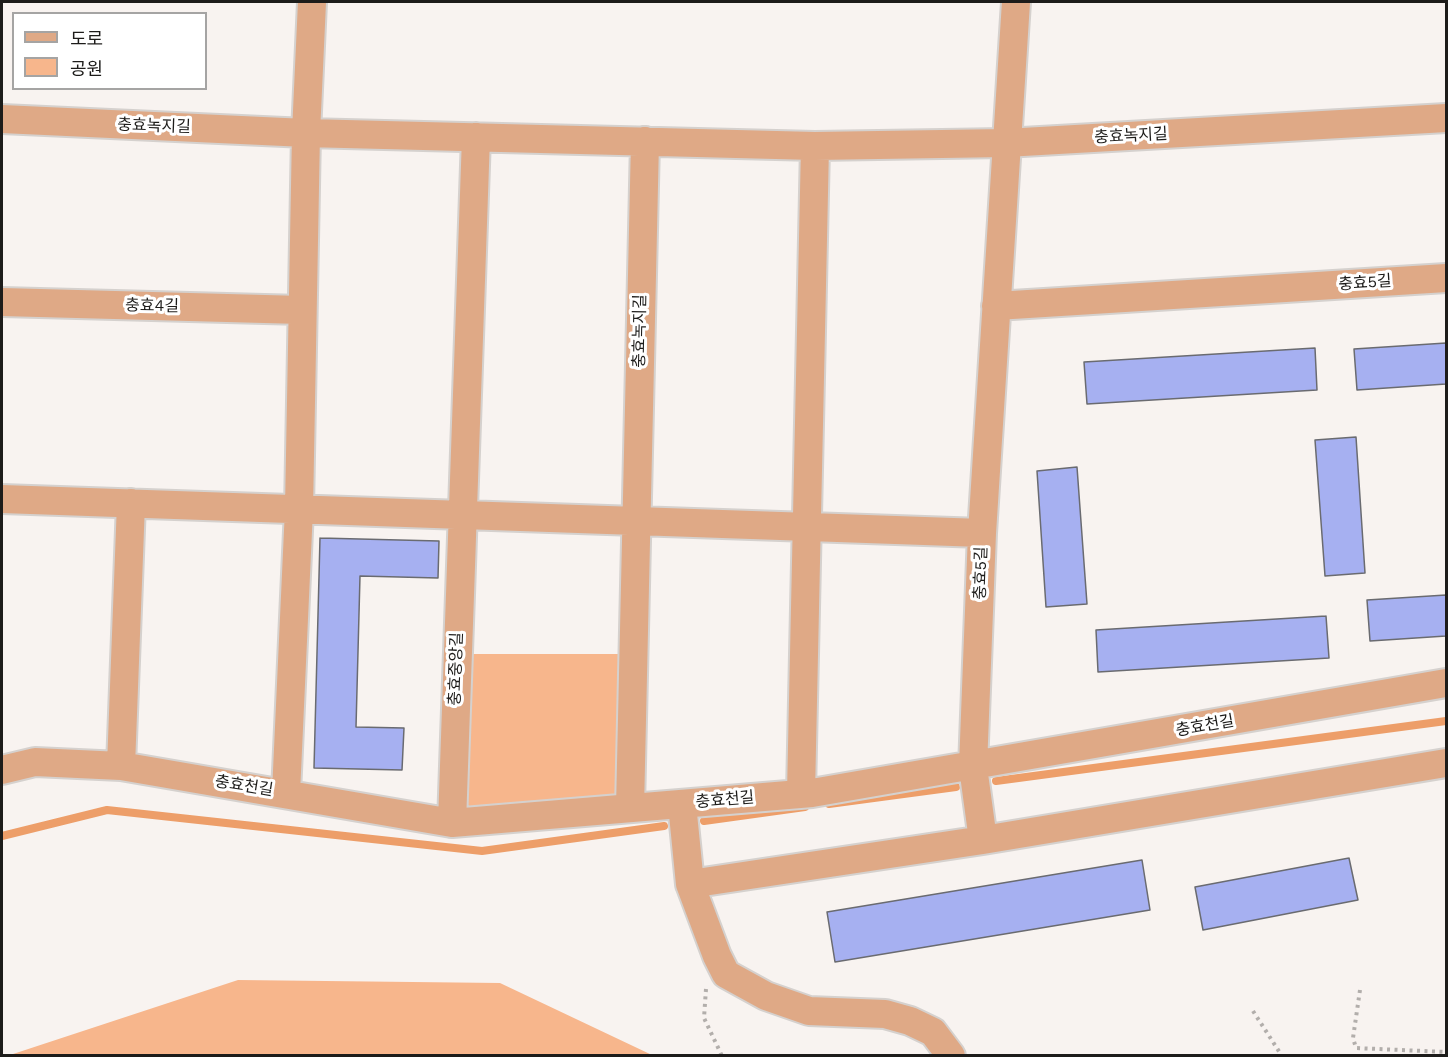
<!DOCTYPE html>
<html>
<head>
<meta charset="utf-8">
<style>
	body { margin:0 }
	#map { position:relative; width:1448px; height:1057px; overflow:hidden; background:#f8f3f0; font-family:"Work Sans","Noto Sans KR",sans-serif }
	canvas { display:block }
	.frame { position:absolute; inset:0; border:3px solid #1d1c1a; pointer-events:none }
	.legend { position:absolute; left:12px; top:12px; width:195px; height:78px; box-sizing:border-box; background:#fff; border:2px solid #a5a4a3; margin:0; padding:8px 10px; list-style:none; font-size:18px; color:#1d1c1a }
	.legend li { display:flex; align-items:center; gap:12px; height:30px }
	.legend b { width:30px; border:2px solid #a5a4a3 }
</style>
</head>
<body>
<div id="map">
<canvas width="1448" height="1057"></canvas>
<div class="frame"></div>
<ul class="legend">
<li><b style="height:8px;background:#dfa986"></b>도로</li>
<li><b style="height:16px;background:#f7b68c"></b>공원</li>
</ul>
</div>
<script>
const c = document.querySelector('canvas').getContext('2d');
c.lineJoin = 'round';
function paint(path, color) {
  c.fillStyle = color;
  c.fill(path, 'evenodd');
}
function shape(rows) {
  const path = new Path2D();
  for (const r of rows) {
    path.moveTo(r[0], r[1]);
    for (let i = 2; i < r.length; i += 2) path.lineTo(r[i], r[i + 1]);
  }
  return path;
}
function trace(path, color, width, dash) {
  c.strokeStyle = color;
  c.lineWidth = width;
  c.lineCap = dash ? 'butt' : 'round';
  c.setLineDash(dash || []);
  c.stroke(path);
}
function drawText(font, color, halo, rows, align = 'center') {
  c.font = font + ' "Work Sans","Noto Sans KR",sans-serif';
  c.lineWidth = 6;
  c.setLineDash([]);
  c.textBaseline = 'middle';
  c.strokeStyle = halo;
  c.fillStyle = color;
  for (const [text, x, y, turn = 0] of rows) {
    c.save();
    c.translate(x, y);
    c.rotate((+turn || 0) * Math.PI / 180);
    c.textAlign = isNaN(turn) ? turn : align;
    if (halo) c.strokeText(text, 0, 0);
    c.fillText(text, 0, 0);
    c.restore();
  }
}
const green = shape([
	[464,654,619,654,617,795,459,810],
	[238,980,500,983,652,1055,10,1055]
]);
const stream = shape([
	[996,781,1446,721],
	[829,804,956,787],
	[704,821,805,807],
	[2,836,107,810,482,851,664,826]
]);
const building = shape([
	[1446,343,1446,384,1357,390,1354,349,1446,343],
	[1315,348,1317,390,1087,404,1084,362,1315,348],
	[1356,437,1365,573,1325,576,1315,440,1356,437],
	[1077,467,1087,604,1046,607,1037,471,1077,467],
	[320,538,439,541,438,578,360,576,356,727,404,728,402,770,314,768,320,538],
	[1446,595,1446,636,1370,641,1367,600,1446,595],
	[1326,616,1329,658,1098,672,1096,630,1326,616],
	[1349,858,1358,900,1203,930,1195,887,1349,858],
	[1142,860,1150,910,835,962,827,912,1142,860]
]);
const path = shape([
	[706,989,704,1018,722,1056],
	[1360,990,1353,1038,1356,1048,1446,1052],
	[1253,1011,1282,1056]
]);
const minor = shape([
	[2,119,306,133,815,146,1005,143,1446,118],
	[2,302,302,310],
	[996,306,1446,278],
	[2,499,982,533],
	[121,766,131,503],
	[2,770,35,762,121,766,452,823,812,793,1446,683],
	[286,793,299,509,306,133,312,2],
	[801,793,815,146],
	[682,804,690,884,717,956,726,974,766,996,809,1011,885,1014,910,1021,933,1032,951,1056],
	[630,808,645,141],
	[452,823,476,137],
	[983,840,973,767,982,533,1016,2],
	[690,884,983,840,1446,763]
]);
const streetNames = [
	["충효녹지길",154,126,2],
	["충효녹지길",1131,136,-3],
	["충효5길",1365,283,-4],
	["충효4길",152,306,1],
	["충효녹지길",640,331,-89],
	["충효5길",981,573,-88],
	["충효중앙길",456,669,-88],
	["충효천길",1205,726,-10],
	["충효천길",244,786,9],
	["충효천길",725,800,-5]
];
paint(green, '#f7b68c');
trace(stream, '#ed9e69', 8);
paint(building, '#a6b0f1');
trace(building, '#6a6b70', 1.5);
trace(minor, '#d5d1ce', 32);
trace(path, '#b2aeab', 4, [3, 4.5]);
trace(minor, '#dfa986', 28);
drawText('16px', '#1d1c1a', '#fff', streetNames);
</script>
</body>
</html>
